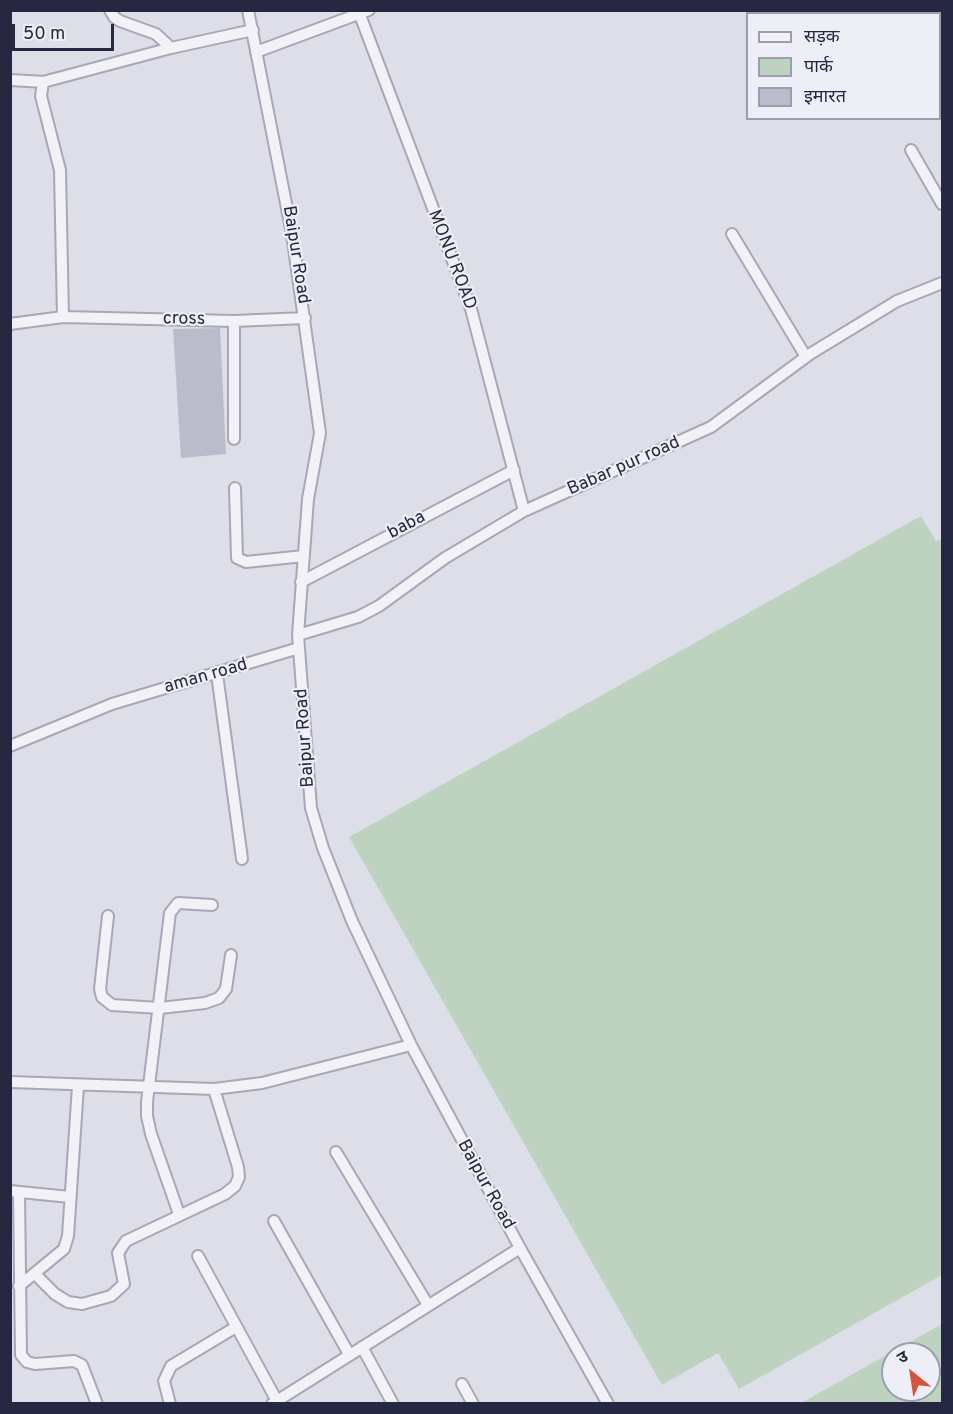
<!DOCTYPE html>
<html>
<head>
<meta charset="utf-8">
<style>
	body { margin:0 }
	#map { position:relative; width:953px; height:1414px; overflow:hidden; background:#dedee8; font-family:Overpass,"Noto Sans Devanagari",sans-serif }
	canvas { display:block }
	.frame { position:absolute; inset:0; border:12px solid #262740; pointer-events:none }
	.legend { position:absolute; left:746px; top:12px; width:195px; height:108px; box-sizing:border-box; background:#edeef6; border:2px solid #9d9ead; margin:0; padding:8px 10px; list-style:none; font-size:18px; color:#262740 }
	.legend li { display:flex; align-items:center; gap:12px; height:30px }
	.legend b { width:30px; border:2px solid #9d9ead }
	.north { position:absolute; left:881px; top:1342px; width:60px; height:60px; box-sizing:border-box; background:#edeef6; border:2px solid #9d9ead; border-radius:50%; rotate:330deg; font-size:16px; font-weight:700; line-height:24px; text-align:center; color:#262740 }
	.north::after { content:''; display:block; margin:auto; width:21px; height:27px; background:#d6543a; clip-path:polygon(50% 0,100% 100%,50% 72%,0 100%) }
	.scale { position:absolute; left:12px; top:24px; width:102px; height:27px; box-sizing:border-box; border:3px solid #262740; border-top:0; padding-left:8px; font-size:18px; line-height:21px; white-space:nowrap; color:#262740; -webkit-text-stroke:4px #edeef6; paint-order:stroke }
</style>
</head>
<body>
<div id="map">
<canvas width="953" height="1414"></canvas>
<div class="frame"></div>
<ul class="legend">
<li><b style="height:8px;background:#f1f1f6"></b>सड़क</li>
<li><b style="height:16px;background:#bed3bf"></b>पार्क</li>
<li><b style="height:16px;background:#bbbccb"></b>इमारत</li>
</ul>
<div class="north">उ</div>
<div class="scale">50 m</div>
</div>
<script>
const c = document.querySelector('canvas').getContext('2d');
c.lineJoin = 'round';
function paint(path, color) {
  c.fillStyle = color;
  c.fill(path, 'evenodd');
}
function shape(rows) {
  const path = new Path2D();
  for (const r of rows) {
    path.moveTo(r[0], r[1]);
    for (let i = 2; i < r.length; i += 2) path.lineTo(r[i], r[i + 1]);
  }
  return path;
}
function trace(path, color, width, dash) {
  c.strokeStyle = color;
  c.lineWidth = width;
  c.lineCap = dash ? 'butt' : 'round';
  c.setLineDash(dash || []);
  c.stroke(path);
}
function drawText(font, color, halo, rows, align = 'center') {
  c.font = font + ' Overpass,sans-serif';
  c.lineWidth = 4.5;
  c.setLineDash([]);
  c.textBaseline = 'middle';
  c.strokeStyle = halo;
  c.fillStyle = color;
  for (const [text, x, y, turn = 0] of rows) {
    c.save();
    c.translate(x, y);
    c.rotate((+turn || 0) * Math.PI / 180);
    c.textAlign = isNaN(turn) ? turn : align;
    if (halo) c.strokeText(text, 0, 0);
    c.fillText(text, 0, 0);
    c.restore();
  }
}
const green = shape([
	[921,516,936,541,942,539,942,1275,739,1389,718,1353,662,1385,349,837],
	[942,1324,942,1403,801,1403],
	[893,1354,929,1354,929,1390,893,1390]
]);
const building = shape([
	[220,328,226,454,181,458,173,329]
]);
const minor = shape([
	[110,10,114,17,120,21,156,34,171,48],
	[248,10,292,234,320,433,308,499,298,635,311,808,323,848,352,921,411,1045,520,1248,608,1404],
	[843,10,845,14],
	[897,10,903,14],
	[360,15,471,309,524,511],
	[940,22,942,19],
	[256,52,369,10],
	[10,80,45,82],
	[940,80,942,83],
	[911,150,942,204],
	[732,234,806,357],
	[63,317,60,170,41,96,43,82,171,48,253,30],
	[234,321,234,439],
	[10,324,63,317,234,321,305,318],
	[235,488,237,558,246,562,304,556],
	[301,582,514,470],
	[298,635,358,617,379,606,445,558,524,511,711,427,810,354,897,301,942,283],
	[217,674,242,859],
	[10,746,112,704,299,648],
	[108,916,100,989,102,997,112,1005,160,1008,205,1003,219,998,226,989,231,955],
	[10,1082,214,1089,262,1083,411,1045],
	[336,1152,428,1305],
	[10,1191,70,1197],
	[19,1192,21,1355,27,1362,35,1364,74,1361,82,1365,97,1404],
	[179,1214,151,1134,147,1116,147,1102,170,913,178,903,212,905],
	[274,1221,349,1354],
	[198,1256,277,1401],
	[35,1274,55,1294,68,1302,82,1304,111,1296,124,1284,118,1253,126,1241,225,1194,235,1186,239,1177,238,1167,214,1089],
	[19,1286,64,1249,68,1236,78,1086],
	[362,1347,393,1404],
	[462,1384,473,1404],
	[170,1404,164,1381,171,1366,236,1327],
	[272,1404,520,1248]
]);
const streetNames = [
	["Baipur Road",295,255,81],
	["MONU ROAD",451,260,69],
	["cross",184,320,1],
	["Babar pur road",624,467,-24],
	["baba",407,526,-28],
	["aman road",206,677,-16],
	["Baipur Road",306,738,-94],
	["Baipur Road",485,1185,61]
];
paint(green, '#bed3bf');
paint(building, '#bbbccb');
trace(minor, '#a7a7b6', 14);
trace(minor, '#f1f1f6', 10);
drawText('18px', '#262740', '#edeef6', streetNames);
</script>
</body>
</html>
